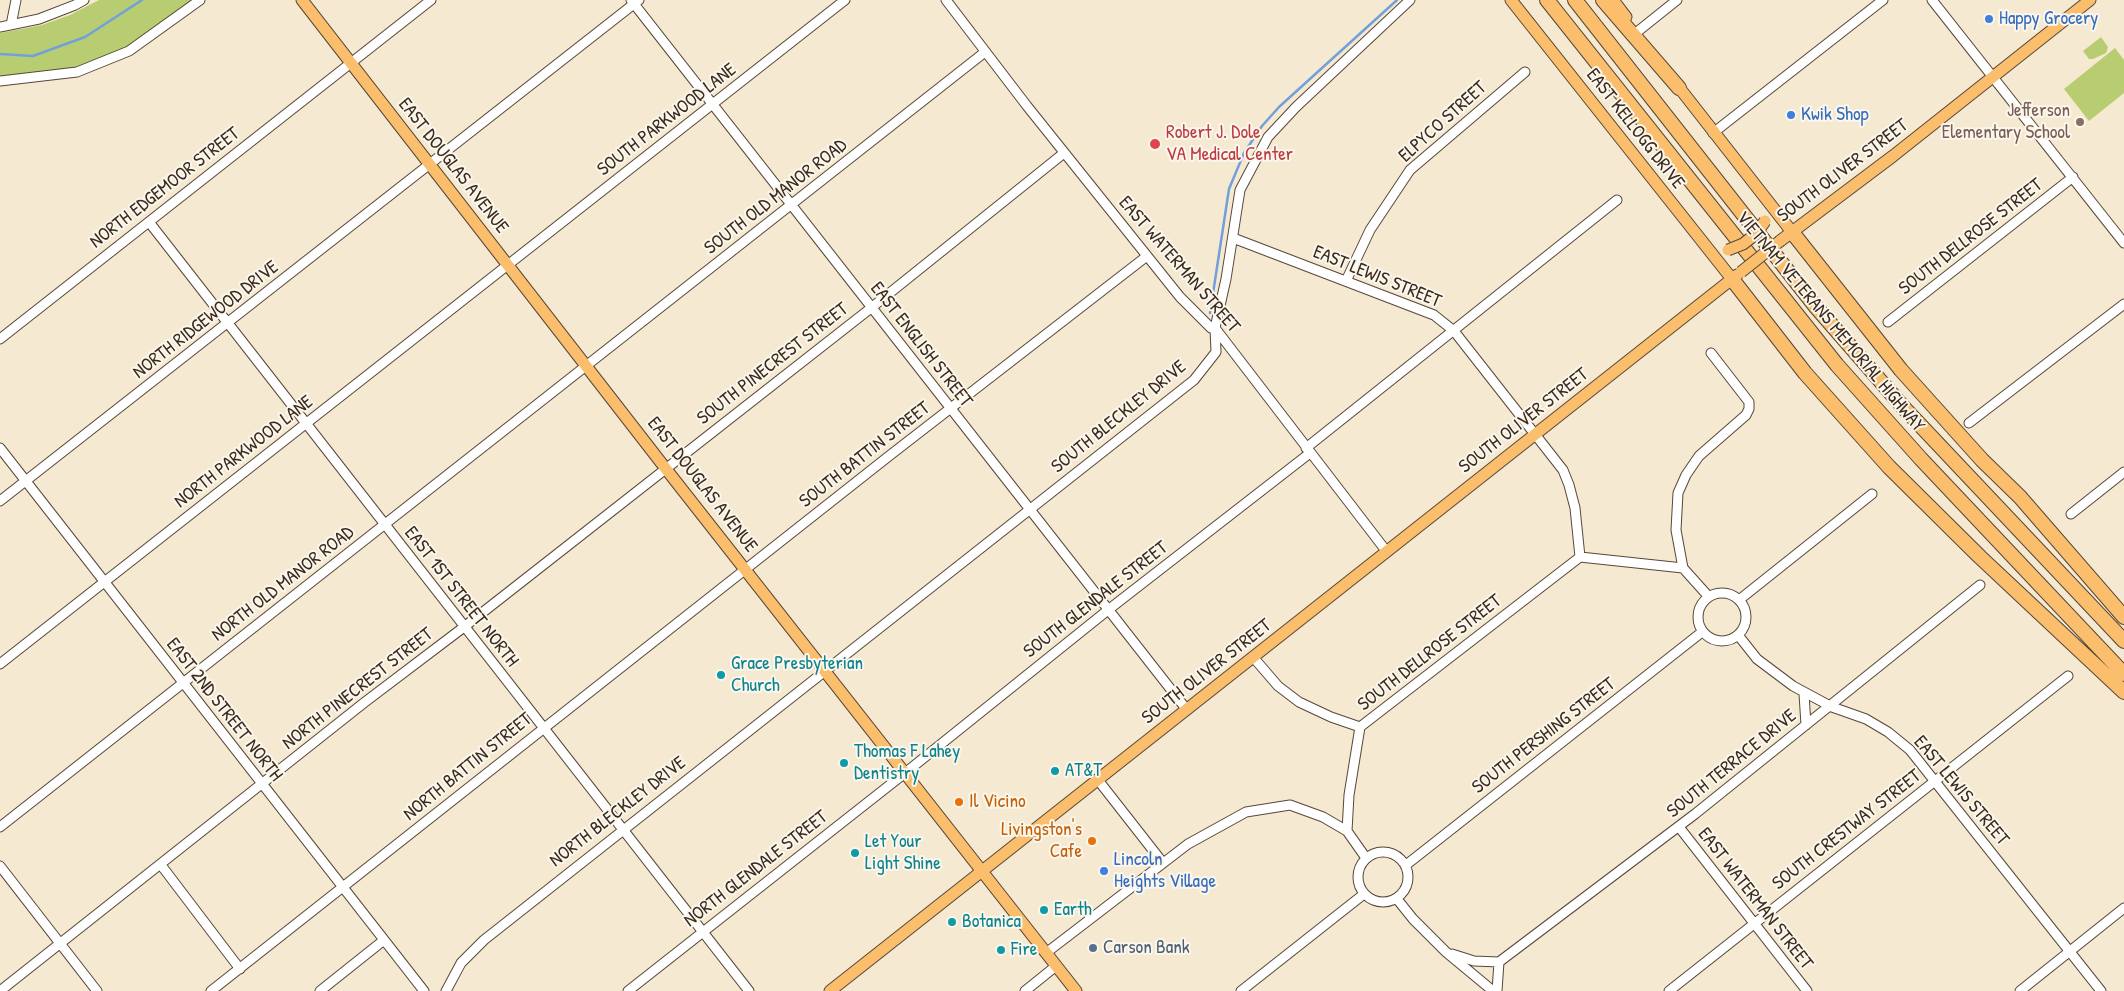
<!DOCTYPE html>
<html>
<head>
<meta charset="utf-8">
<style>
	body { margin:0 }
	canvas { display:block; background:#f5e9d2 }
</style>
</head>
<body>
<canvas width="2124" height="991"></canvas>
<script>
const c = document.querySelector('canvas').getContext('2d');
c.lineJoin = 'round';
function paint(path, color) {
  c.fillStyle = color;
  c.fill(path, 'evenodd');
}
function shape(rows) {
  const path = new Path2D();
  for (const r of rows) {
    if (r.length === 3) {
      path.moveTo(r[0] + r[2], r[1]);
      path.arc(r[0], r[1], r[2], 0, 2 * Math.PI);
      continue;
    }
    path.moveTo(r[0], r[1]);
    for (let i = 2; i < r.length; i += 2) path.lineTo(r[i], r[i + 1]);
  }
  return path;
}
function trace(path, color, width, dash) {
  c.strokeStyle = color;
  c.lineWidth = width;
  c.lineCap = dash ? 'butt' : 'round';
  c.setLineDash(dash || []);
  c.stroke(path);
}
function drawText(font, color, halo, rows, align = 'center') {
  c.font = font + ' "Patrick Hand",sans-serif';
  c.lineWidth = 4;
  c.setLineDash([]);
  c.textBaseline = 'middle';
  c.strokeStyle = halo;
  c.fillStyle = color;
  for (const [text, x, y, turn = 0] of rows) {
    c.save();
    c.translate(x, y);
    c.rotate((+turn || 0) * Math.PI / 180);
    c.textAlign = isNaN(turn) ? turn : align;
    if (halo) c.strokeText(text, 0, 0);
    c.fillText(text, 0, 0);
    c.restore();
  }
}
const green = shape([
	[99,0,192,0,164,22,120,51,71,69,0,77,0,33,42,25,70,15],
	[2101,37,2108,47,2106,53,2093,59,2089,59,2083,51],
	[2115,48,2124,60,2124,93,2089,121,2064,89]
]);
const stream = shape([
	[0,54,33,56,85,37,142,0],
	[1210,313,1229,189,1244,153,1262,126,1279,107,1397,0]
]);
const minor = shape([
	[631,0,1187,710],
	[946,0,1027,106,1180,297,1211,328,1215,328,1387,552],
	[1932,0,2124,243],
	[11,25,16,0],
	[0,27,39,19,75,5,84,0],
	[1637,32,1677,0],
	[0,81,77,72,129,51,200,0],
	[1713,133,1883,0],
	[149,222,749,991],
	[1233,238,1434,315,1454,331,1563,470,1569,485,1575,508,1580,557],
	[1346,281,1370,230,1410,170,1525,72],
	[1888,322,2073,177],
	[0,339,431,0],
	[1969,423,2124,304],
	[0,448,424,991],
	[1306,448,1617,200],
	[0,501,639,0],
	[2071,514,2124,472],
	[1722,617,24],
	[1709,597,1683,568,1676,530,1678,493,1686,475,1699,456,1746,415,1749,409,1749,402,1711,353],
	[1739,600,1872,494],
	[1738,635,1757,659,1793,686,1832,707,1866,719,1888,732,1910,750,2101,991],
	[1253,657,1278,686,1299,702,1331,717,1360,727],
	[0,664,845,0],
	[1804,694,1806,725],
	[1098,780,1163,863],
	[0,827,985,52],
	[1679,827,1807,991],
	[1347,831,1366,858],
	[1383,877,25],
	[161,865,240,969],
	[1406,865,1702,632],
	[0,866,97,991],
	[1397,899,1413,919,1446,952,1493,991],
	[1046,953,1188,844,1246,812,1290,805,1323,817,1347,831,1349,795,1360,727,1580,557,1683,568],
	[1452,954,1474,961,1499,962,1497,991],
	[1499,962,1695,814,1980,585],
	[0,991,365,702,464,627,871,308,1064,153],
	[211,991,889,456,1147,256],
	[320,991,384,940],
	[446,991,461,963,484,940,1194,380,1216,352,1215,328,1226,279,1240,190,1268,137,1296,107,1410,0],
	[628,991,905,773,1108,610,1310,453],
	[1025,991,1056,966],
	[1241,991,1364,894],
	[1669,991,2068,676],
	[2020,991,2124,908]
]);
const major = shape([
	[302,0,666,469,1076,991],
	[1511,0,1732,279],
	[1613,0,1626,17],
	[1674,81,1792,232],
	[1780,241,1893,156,2090,0],
	[830,991,1737,275]
]);
const highway = shape([
	[1547,0,1837,365,1921,459,2124,674],
	[1575,0,1816,307,1904,408,2124,641],
	[1603,0,1679,88],
	[1792,232,1901,370,1982,460,2020,497,2124,617],
	[1732,279,1805,373,1889,467,1980,557,2124,692]
]);
const majorBridge = shape([
	[1728,250,1743,244,1756,234,1765,221],
	[1741,272,1780,241]
]);
const markers = [
	[1989,19,5,"#3f7fe0"],
	[1791,115,5,"#3f7fe0"],
	[2080,122,5,"#8d6e63"],
	[1155,144,6,"#e0444e"],
	[721,675,5,"#0f9aa8"],
	[844,763,5,"#0f9aa8"],
	[1055,771,5,"#0f9aa8"],
	[959,802,5,"#e8710a"],
	[1092,841,5,"#e8710a"],
	[855,853,5,"#0f9aa8"],
	[1104,871,5,"#3f7fe0"],
	[1044,910,5,"#0f9aa8"],
	[952,922,5,"#0f9aa8"],
	[1093,948,5,"#5c6f8a"],
	[1001,950,5,"#0f9aa8"]
];
const shopNames = [
	["Happy Grocery",1999,19],
	["Kwik Shop",1801,115],
	["Lincoln",1114,860],
	["Heights Village",1114,882]
];
const educationNames = [
	["Jefferson",2070,111],
	["Elementary School",2070,133]
];
const streetNames = [
	["SOUTH PARKWOOD LANE",667,120,-38],
	["ELPYCO STREET",1443,122,-42],
	["EAST KELLOGG DRIVE",1635,129,52],
	["EAST DOUGLAS AVENUE",453,166,52],
	["SOUTH OLIVER STREET",1843,171,-37],
	["NORTH EDGEMOOR STREET",165,188,-38],
	["SOUTH OLD MANOR ROAD",776,197,-38],
	["SOUTH DELLROSE STREET",1971,237,-38],
	["EAST WATERMAN STREET",1179,265,49],
	["EAST LEWIS STREET",1377,277,22],
	["NORTH RIDGEWOOD DRIVE",206,320,-38],
	["VIETNAM VETERANS MEMORIAL HIGHWAY",1830,322,50],
	["EAST ENGLISH STREET",921,345,52],
	["SOUTH PINECREST STREET",773,364,-38],
	["SOUTH BLECKLEY DRIVE",1119,417,-39],
	["SOUTH OLIVER STREET",1524,421,-38],
	["NORTH PARKWOOD LANE",244,452,-38],
	["SOUTH BATTIN STREET",865,455,-38],
	["EAST DOUGLAS AVENUE",702,485,52],
	["NORTH OLD MANOR ROAD",283,584,-38],
	["EAST 1ST STREET NORTH",461,597,52],
	["SOUTH GLENDALE STREET",1096,600,-38],
	["SOUTH DELLROSE STREET",1430,653,-38],
	["SOUTH OLIVER STREET",1207,672,-38],
	["NORTH PINECREST STREET",358,689,-38],
	["EAST 2ND STREET NORTH",224,710,52],
	["SOUTH PERSHING STREET",1544,736,-38],
	["SOUTH TERRACE DRIVE",1732,764,-39],
	["NORTH BATTIN STREET",468,767,-39],
	["EAST LEWIS STREET",1961,791,50],
	["NORTH BLECKLEY DRIVE",618,812,-38],
	["SOUTH CRESTWAY STREET",1847,830,-38],
	["NORTH GLENDALE STREET",756,869,-38],
	["EAST WATERMAN STREET",1755,899,52]
];
const healthNames = [
	["Robert J. Dole",1166,133],
	["VA Medical Center",1166,155]
];
const cultureNames = [
	["Grace Presbyterian",731,664],
	["Church",731,686],
	["Thomas F Lahey",854,752],
	["Dentistry",854,774],
	["AT&T",1065,771],
	["Let Your",865,842],
	["Light Shine",865,864],
	["Earth",1054,910],
	["Botanica",962,922],
	["Fire",1011,950]
];
const foodNames = [
	["Il Vicino",969,802],
	["Livingston's",1082,830,"right"],
	["Cafe",1082,852,"right"]
];
const serviceNames = [
	["Carson Bank",1103,948]
];
paint(green, '#b8cd71');
trace(stream, '#72a0da', 2.5);
trace(minor, '#574739', 11);
trace(major, '#574739', 13);
trace(highway, '#574739', 16);
trace(minor, '#fff', 9);
trace(major, '#fabe6d', 11);
trace(highway, '#fabe6d', 14);
trace(majorBridge, '#574739', 13, []);
trace(majorBridge, '#fabe6d', 11);
for (const [x, y, r, color] of markers) {
  const dot = new Path2D();
  dot.arc(x, y, r, 0, 2 * Math.PI);
  c.fillStyle = color;
  c.fill(dot);
  trace(dot, '#fbf7ec', 2);
}
drawText('19px', '#366cbe', '#fbf7ec', shopNames, 'left');
drawText('19px', '#785e54', '#fbf7ec', educationNames, 'right');
drawText('19px', '#3b2a1e', '#fbf7ec', streetNames);
drawText('19px', '#be3a42', '#fbf7ec', healthNames, 'left');
drawText('19px', '#0d838f', '#fbf7ec', cultureNames, 'left');
drawText('19px', '#c56008', '#fbf7ec', foodNames, 'left');
drawText('19px', '#4e5e75', '#fbf7ec', serviceNames, 'left');
</script>
</body>
</html>
